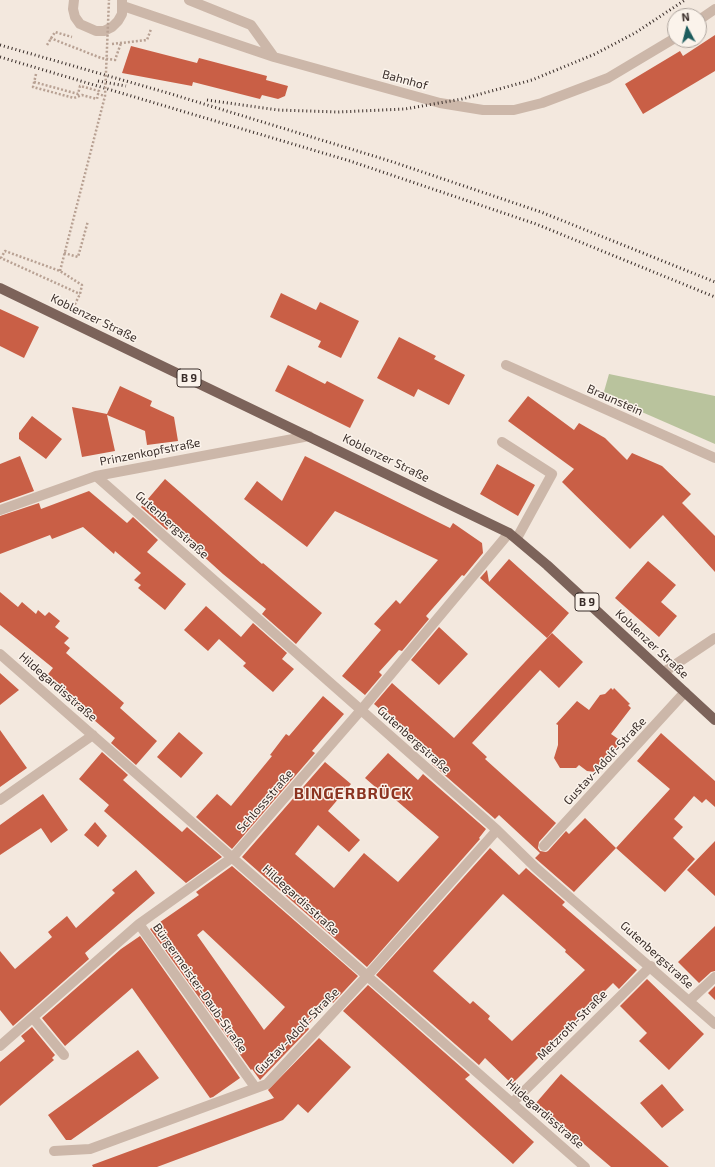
<!DOCTYPE html>
<html>
<head>
<meta charset="utf-8">
<style>
	body { margin:0 }
	#map { position:relative; width:715px; height:1167px; overflow:hidden; background:#f3e8de; font-family:"Exo 2",sans-serif }
	canvas { display:block }
	.north { position:absolute; left:667px; top:8px; width:40px; height:40px; box-sizing:border-box; background:#fbf3eb; border:1px solid #ada49d; border-radius:50%; rotate:353deg; font-size:11px; font-weight:700; line-height:16px; text-align:center; color:#392d29 }
	.north::after { content:''; display:block; margin:auto; width:14px; height:18px; background:#1d5c5d; clip-path:polygon(50% 0,100% 100%,50% 72%,0 100%) }
</style>
</head>
<body>
<div id="map">
<canvas width="715" height="1167"></canvas>
<div class="north">N</div>
</div>
<script>
const c = document.querySelector('canvas').getContext('2d');
c.lineJoin = 'round';
function paint(path, color) {
  c.fillStyle = color;
  c.fill(path, 'evenodd');
}
function shape(rows) {
  const path = new Path2D();
  for (const r of rows) {
    path.moveTo(r[0], r[1]);
    for (let i = 2; i < r.length; i += 2) path.lineTo(r[i], r[i + 1]);
  }
  return path;
}
function trace(path, color, width, dash) {
  c.strokeStyle = color;
  c.lineWidth = width;
  c.lineCap = dash ? 'butt' : 'round';
  c.setLineDash(dash || []);
  c.stroke(path);
}
function drawText(font, color, halo, rows, align = 'center') {
  c.font = font + ' "Exo 2",sans-serif';
  c.lineWidth = 3;
  c.setLineDash([]);
  c.textBaseline = 'middle';
  c.strokeStyle = halo;
  c.fillStyle = color;
  for (const [text, x, y, turn = 0] of rows) {
    c.save();
    c.translate(x, y);
    c.rotate((+turn || 0) * Math.PI / 180);
    c.textAlign = isNaN(turn) ? turn : align;
    if (halo) c.strokeText(text, 0, 0);
    c.fillText(text, 0, 0);
    c.restore();
  }
}
const green = shape([
	[609,374,715,396,715,444,603,395]
]);
const building = shape([
	[715,35,715,71,643,114,625,84,680,51,683,56],
	[131,46,197,63,199,58,267,76,266,80,288,86,285,96,278,99,262,95,260,99,193,82,192,86,122,73],
	[281,293,316,310,320,302,359,321,341,358,318,347,321,341,270,317],
	[0,309,39,327,24,358,0,346],
	[399,337,436,356,434,359,465,375,449,405,418,389,414,397,377,378],
	[288,365,325,384,327,381,364,400,350,428,275,391],
	[120,386,152,401,150,406,174,417,178,441,147,445,145,431,107,415,115,451,82,457,72,407,107,414],
	[528,396,574,430,579,423,605,438,627,460,632,453,662,466,691,494,682,503,715,536,715,572,663,515,630,549,562,482,574,469,508,421],
	[32,416,62,439,46,459,19,439,19,433],
	[20,456,34,491,0,503,0,464],
	[305,456,450,528,453,523,482,543,483,553,464,576,462,575,426,616,429,619,402,651,399,650,379,672,382,675,365,695,342,676,381,630,374,624,396,600,400,604,438,560,335,511,307,547,244,499,257,481,282,501],
	[497,464,535,485,518,516,480,494],
	[165,479,262,564,263,563,322,613,296,644,262,614,266,609,223,574,170,526,167,530,141,507],
	[89,491,127,523,133,517,158,540,147,552,186,584,165,610,138,588,141,585,134,580,141,573,115,551,114,554,83,527,52,539,50,535,0,554,0,516,39,503,41,509],
	[509,559,569,613,547,638,480,578,487,570,489,582],
	[648,561,676,585,661,602,677,616,659,637,615,598],
	[0,592,18,607,22,602,36,614,38,610,45,616,49,612,60,621,55,627,69,638,64,643,70,648,66,653,124,703,120,708,157,741,136,765,111,743,115,738,45,678,53,668,0,625],
	[206,606,241,637,253,623,287,653,282,659,294,669,273,692,243,666,246,663,219,639,208,651,184,630],
	[439,627,468,654,439,685,411,660],
	[552,633,583,662,559,688,540,670,472,743,487,757,485,759,556,823,539,842,538,848,540,851,546,852,548,851,566,831,569,834,585,818,616,848,574,892,535,858,540,853,499,815,495,819,432,764,436,758,374,704,392,683,454,738],
	[0,673,19,690,0,705],
	[611,688,613,690,614,688,630,704,628,705,631,708,611,734,624,743,595,772,587,771,579,765,576,768,560,768,554,758,558,745,558,725,556,724,577,701,589,710,600,695,605,694],
	[323,696,344,714,312,751,315,753,232,849,196,817,217,794,231,806,272,756,270,755,286,734,289,736],
	[0,730,27,768,0,787],
	[179,732,203,753,181,778,157,757],
	[661,733,715,781,715,807,706,799,702,803,694,796,674,819,683,827,673,838,695,859,665,892,616,848,670,789,637,761],
	[102,752,128,775,123,780,160,813,182,832,187,827,222,857,186,883,104,811,109,805,79,779],
	[388,753,418,780,423,774,486,829,479,838,480,839,367,967,242,857,325,762,351,784,328,811,360,840,349,852,318,825,295,854,334,888,364,853,398,882,439,837,390,795,388,798,365,778],
	[43,794,68,830,51,843,41,828,0,855,0,825],
	[95,822,107,836,98,847,84,835],
	[715,841,715,896,687,870],
	[490,848,519,875,526,868,565,902,562,905,637,970,619,989,613,983,512,1084,485,1058,479,1065,376,975],
	[503,894,566,950,565,952,585,970,512,1041,488,1019,490,1016,473,1001,470,1004,433,971],
	[232,866,358,976,333,1003,331,1000,307,1026,309,1029,260,1080,252,1069,251,1070,150,929,199,895,196,892],
	[203,930,285,1007,264,1030,197,935],
	[136,870,155,893,85,953,89,959,13,1026,0,1010,0,951,15,969,52,937,48,932,67,916,76,928,115,893,112,890],
	[715,926,715,971,711,972,699,983,678,962],
	[140,936,240,1078,213,1097,210,1098,132,988,65,1046,42,1018,121,949],
	[647,979,704,1034,669,1070,639,1041,647,1033,620,1006],
	[368,985,470,1075,465,1079,534,1142,513,1164,343,1011],
	[715,986,715,1000,708,993],
	[32,1027,55,1055,52,1058,54,1060,0,1106,0,1062,25,1041,21,1036],
	[319,1038,351,1067,308,1113,298,1104,283,1120,157,1167,93,1167,92,1165,274,1098,268,1090],
	[138,1050,159,1078,71,1140,66,1140,48,1115],
	[561,1074,637,1139,669,1167,611,1167,536,1103],
	[662,1084,684,1110,662,1128,640,1103]
]);
const path = shape([
	[50,38,101,58,115,60,121,43],
	[112,44,147,40,151,29],
	[47,45,55,32,72,37],
	[36,74,33,87,74,98,82,95,97,99,98,94,105,96],
	[34,82,78,94,80,86,99,91,98,94],
	[64,253,78,257,88,221],
	[73,308,80,294,82,285,60,271,5,251,1,258,80,294]
]);
const minor = shape([
	[74,0,73,9,75,17,80,24,96,31,104,31,112,27,118,21,122,14,122,0],
	[189,0,251,25,274,57],
	[123,6,274,57,353,79,440,103,483,110,514,110,542,103,608,78,675,38],
	[699,20,715,9],
	[506,365,715,458],
	[502,442,552,474,517,538],
	[96,476,497,830,536,868,715,1024],
	[0,510,96,476,309,436],
	[0,654,585,1167],
	[664,672,715,638],
	[0,800,93,735],
	[544,846,685,692],
	[139,924,255,1087],
	[689,1001,715,977],
	[33,1018,64,1055],
	[0,1046,139,924,233,857,361,710,509,533],
	[512,1103,651,966],
	[54,1151,90,1149,267,1084,367,976,497,830]
]);
const major = shape([
	[0,288,509,533,547,565,715,720]
]);
const rail = shape([
	[0,45,168,93,390,161,541,212,715,282],
	[0,57,350,161,536,224,715,297],
	[98,81,126,86],
	[207,100,278,110,338,112,405,109,462,99,532,80,595,54,635,33,685,0]
]);
const pathBridge = shape([
	[60,271,105,96,109,0]
]);
const shields = [
	[189,378,24],
	[587,602,24]
];
const shieldNames = [
	["B 9",189,378],
	["B 9",587,602]
];
const streetNames = [
	["Bahnhof",405,80,15],
	["Koblenzer Straße",94,318,26],
	["Braunstein",615,400,24],
	["Prinzenkopfstraße",150,452,-11],
	["Koblenzer Straße",386,458,26],
	["Gutenbergstraße",172,525,42],
	["Koblenzer Straße",652,644,43],
	["Hildegardisstraße",58,687,41],
	["Gutenbergstraße",414,740,42],
	["Gustav-Adolf-Straße",605,761,-47],
	["Schlossstraße",265,801,-49],
	["Hildegardisstraße",301,900,42],
	["Gutenbergstraße",657,955,42],
	["Bürgermeister-Daub-Straße",200,988,55],
	["Metzroth-Straße",572,1025,-45],
	["Gustav-Adolf-Straße",297,1031,-46],
	["Hildegardisstraße",545,1114,41]
];
const districtNames = [
	["BINGERBRÜCK",353,794]
];
paint(green, '#b9c39d');
paint(building, '#c95f46');
trace(path, '#b8a193', 2.5, [2, 2]);
trace(minor, '#ccb7a9', 10);
trace(major, '#7c635a', 10);
trace(rail, '#392d29', 3, [1, 3]);
trace(pathBridge, '#b8a193', 2.5, [2, 2]);
for (const [x, y, w] of shields) {
  const box = new Path2D();
  box.roundRect(x - w / 2, y - 9, w, 18, 3);
  c.fillStyle = '#fbf3eb';
  c.fill(box);
  trace(box, '#392d29', 1);
}
drawText('bold 11px', '#392d29', null, shieldNames);
drawText('12px', '#392d29', '#fbf3eb', streetNames);
c.letterSpacing = '1px';
drawText('bold 16px', '#8b3320', '#fbf3eb', districtNames);
c.letterSpacing = '0px';
</script>
</body>
</html>
